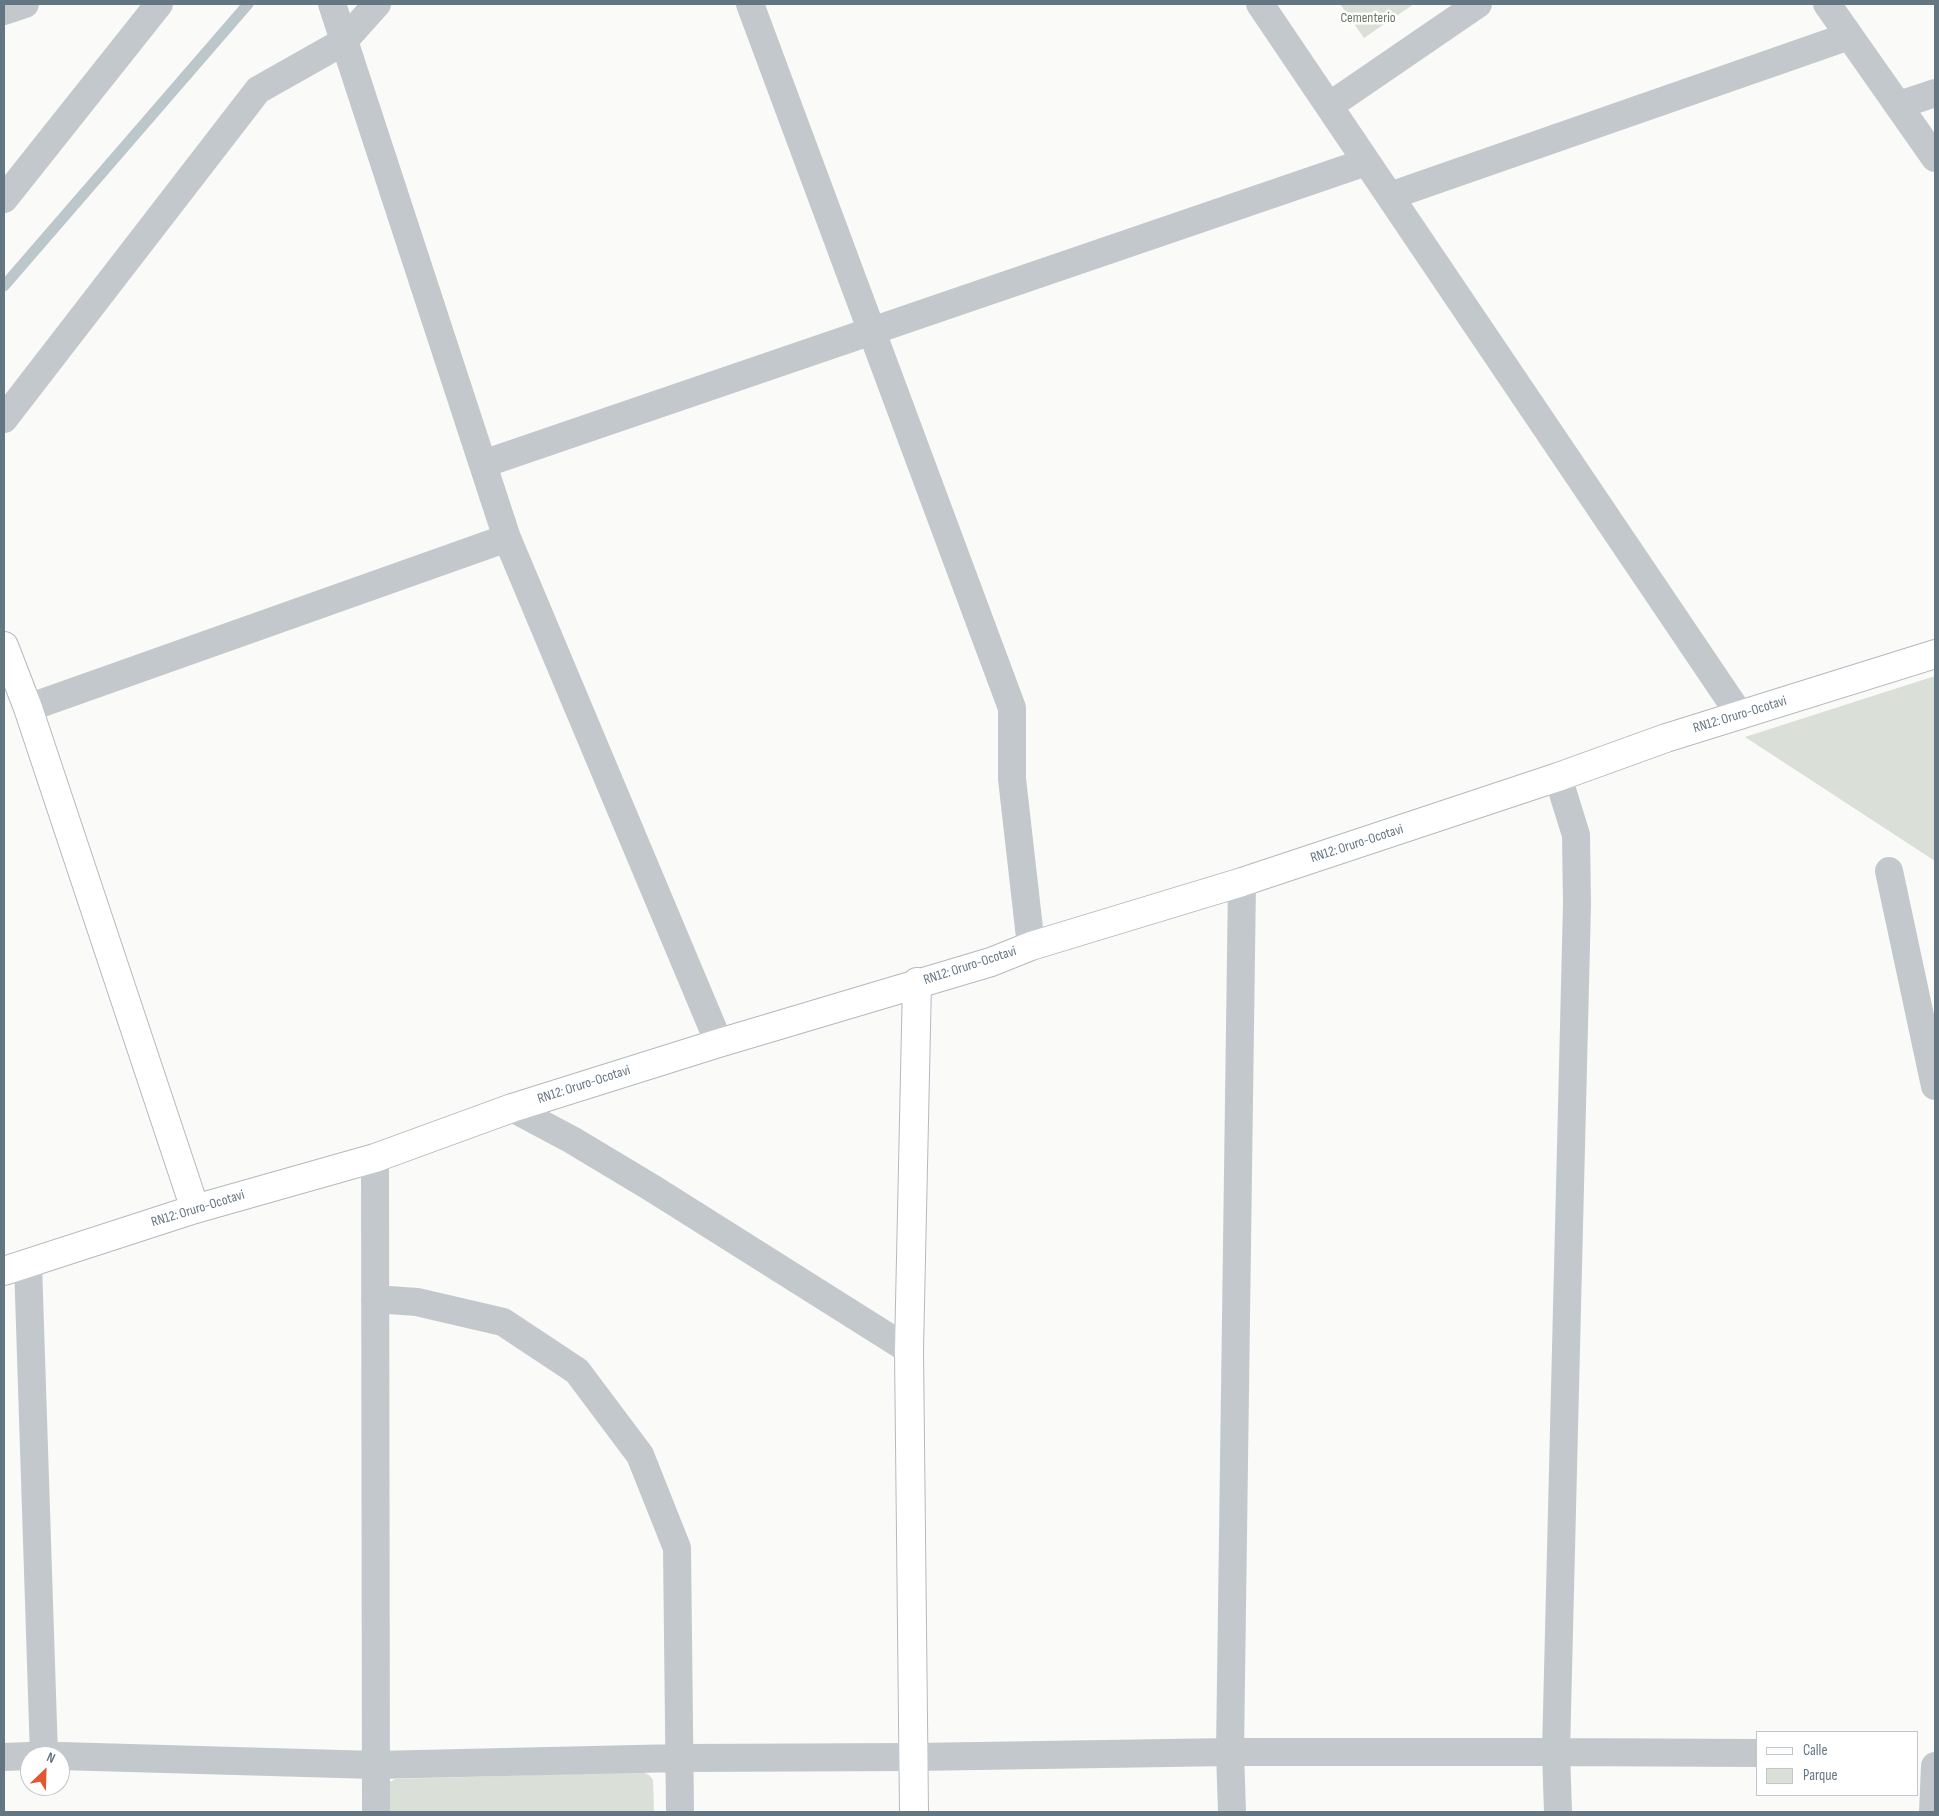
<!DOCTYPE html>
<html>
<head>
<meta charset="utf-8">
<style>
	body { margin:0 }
	#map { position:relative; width:1939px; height:1816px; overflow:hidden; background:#fafaf8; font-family:"Sofia Sans Condensed",sans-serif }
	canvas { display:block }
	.frame { position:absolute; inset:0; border:5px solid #657683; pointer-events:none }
	.legend { position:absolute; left:1756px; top:1731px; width:162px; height:65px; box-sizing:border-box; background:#fff; border:1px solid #c1c8cd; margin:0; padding:6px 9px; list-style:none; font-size:15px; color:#657683 }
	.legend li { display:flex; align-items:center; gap:10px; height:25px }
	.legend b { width:25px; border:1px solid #c1c8cd }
	.north { position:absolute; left:20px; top:1746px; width:50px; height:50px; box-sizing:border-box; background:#fff; border:1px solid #c1c8cd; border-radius:50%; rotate:24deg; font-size:14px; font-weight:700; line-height:20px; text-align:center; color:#657683 }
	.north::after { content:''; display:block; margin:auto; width:18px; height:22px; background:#e4572e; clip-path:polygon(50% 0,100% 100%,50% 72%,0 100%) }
</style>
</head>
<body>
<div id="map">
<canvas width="1939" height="1816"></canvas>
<div class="frame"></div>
<ul class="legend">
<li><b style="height:6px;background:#fff"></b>Calle</li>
<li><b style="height:14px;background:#dadfd7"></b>Parque</li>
</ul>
<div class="north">N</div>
</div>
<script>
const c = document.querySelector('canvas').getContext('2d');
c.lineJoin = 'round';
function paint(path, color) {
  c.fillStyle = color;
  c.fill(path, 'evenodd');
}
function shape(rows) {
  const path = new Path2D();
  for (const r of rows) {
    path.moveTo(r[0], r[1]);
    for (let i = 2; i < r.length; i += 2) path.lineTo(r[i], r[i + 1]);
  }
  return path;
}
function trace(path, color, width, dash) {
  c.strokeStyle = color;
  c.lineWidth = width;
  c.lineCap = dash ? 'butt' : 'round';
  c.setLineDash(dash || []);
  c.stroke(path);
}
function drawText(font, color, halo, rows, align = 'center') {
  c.font = font + ' "Sofia Sans Condensed",sans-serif';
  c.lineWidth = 5;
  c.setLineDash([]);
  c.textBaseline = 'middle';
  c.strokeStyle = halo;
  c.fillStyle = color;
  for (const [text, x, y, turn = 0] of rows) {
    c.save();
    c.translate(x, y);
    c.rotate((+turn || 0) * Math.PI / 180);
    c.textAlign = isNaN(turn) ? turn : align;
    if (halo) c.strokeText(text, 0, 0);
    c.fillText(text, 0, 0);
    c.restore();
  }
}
const green = shape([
	[1340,4,1414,4,1364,38],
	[1935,676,1935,861,1745,737],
	[643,1772,649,1775,653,1780,654,1812,386,1812,388,1783,395,1779]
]);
const stream = shape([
	[4,286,248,4]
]);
const street = shape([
	[332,4,507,538,719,1043],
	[750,4,1012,708,1012,779,1031,946],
	[1260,4,1740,715],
	[1827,4,1935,158],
	[4,11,25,4],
	[1899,105,1935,93],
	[1329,106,1478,4],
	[1390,196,1849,36],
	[4,199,159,4],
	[4,419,258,90,343,42,377,4],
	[483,464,1366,162],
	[28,708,507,538],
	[1889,871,1935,1086],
	[512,1108,572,1140,652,1188,909,1350],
	[375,1158,376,1812],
	[28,1264,44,1756],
	[375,1299,417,1302,503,1322,577,1371,640,1455,677,1548,680,1812],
	[60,1756,375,1765,679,1758,915,1757,1230,1752,1556,1752,1758,1753],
	[4,1757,30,1756],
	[1232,1812,1230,1752,1242,882],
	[1558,1812,1556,1752,1577,904,1576,835,1558,777],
	[1933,1812,1935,1766]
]);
const secondary = shape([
	[4,646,28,708,195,1209],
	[914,1812,909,1350,917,982]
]);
const highway = shape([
	[4,1271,195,1209,375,1158,512,1108,719,1043,991,962,1031,946,1242,882,1558,777,1666,738,1935,654]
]);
const parkNames = [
	["Cementerio",1368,18]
];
const streetNames = [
	["RN12: Oruro-Ocotavi",1740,715,-17],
	["RN12: Oruro-Ocotavi",1357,844,-18],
	["RN12: Oruro-Ocotavi",970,966,-18],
	["RN12: Oruro-Ocotavi",584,1085,-18],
	["RN12: Oruro-Ocotavi",198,1209,-17]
];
paint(green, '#dadfd7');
trace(stream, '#bbc7cb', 11);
trace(secondary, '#b3babf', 30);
trace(highway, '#b4b9bd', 30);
trace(street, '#c3c8cc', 28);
trace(secondary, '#fff', 28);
trace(highway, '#fff', 28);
drawText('14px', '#687a64', '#fff', parkNames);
drawText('14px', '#657683', '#fff', streetNames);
</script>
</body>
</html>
